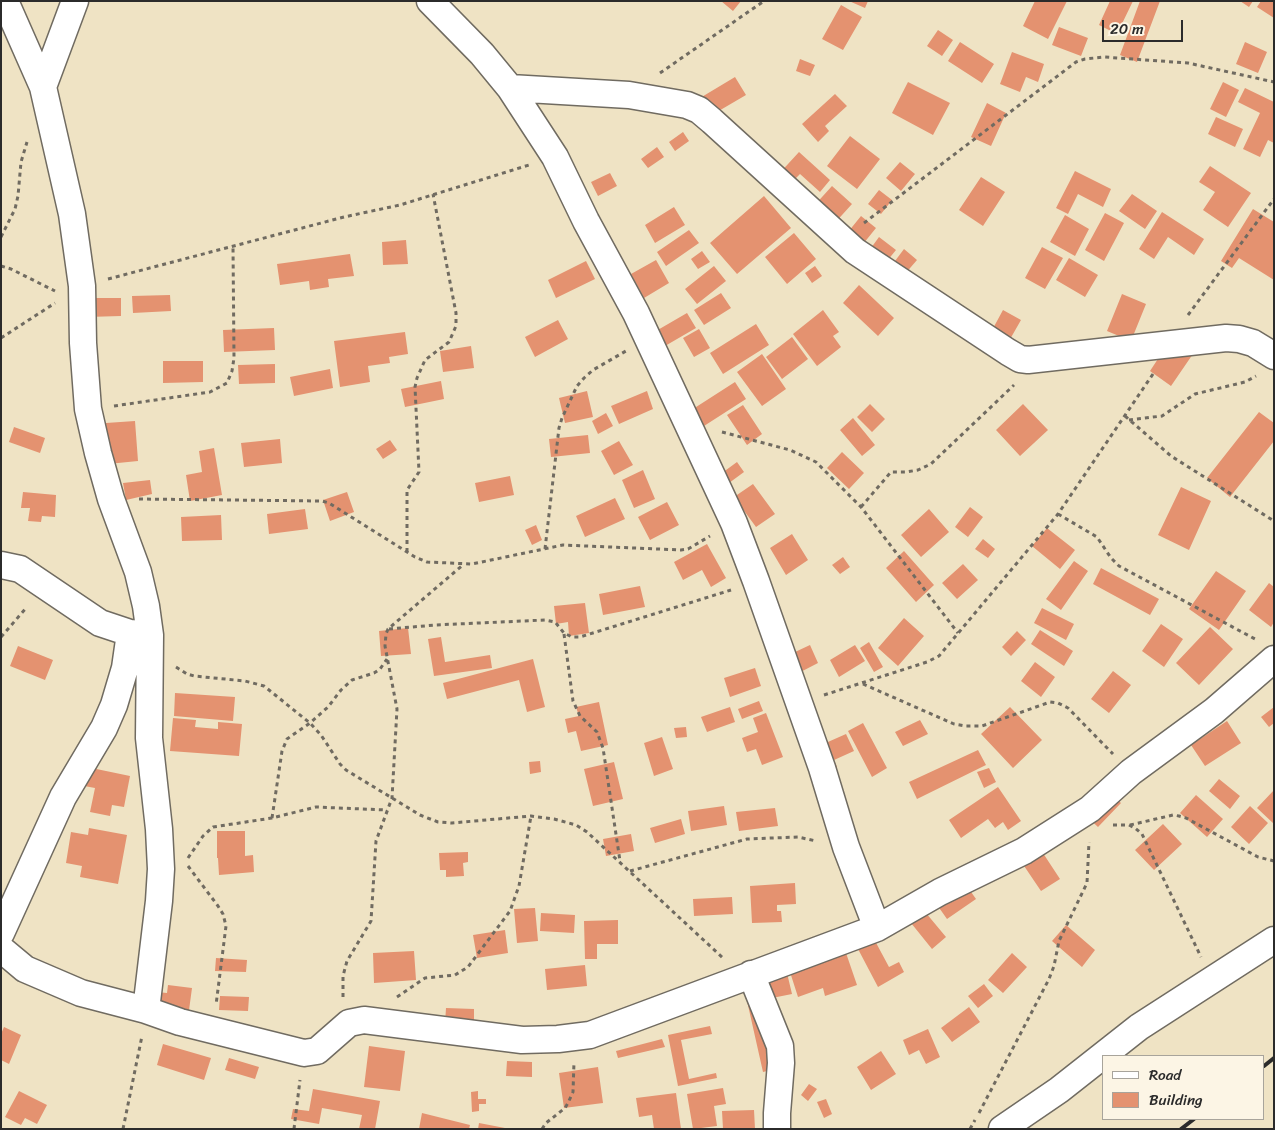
<!DOCTYPE html>
<html>
<head>
<meta charset="utf-8">
<style>
	body { margin:0 }
	#map { position:relative; width:1275px; height:1130px; overflow:hidden; background:#efe3c4; font-family:Sriracha,sans-serif }
	canvas { display:block }
	.frame { position:absolute; inset:0; border:2px solid #2b2b2b; pointer-events:none }
	.legend { position:absolute; left:1102px; top:1055px; width:162px; height:65px; box-sizing:border-box; background:#fcf5e5; border:1px solid #a8a49b; margin:0; padding:6px 9px; list-style:none; font-size:15px; color:#2b2b2b }
	.legend li { display:flex; align-items:center; gap:10px; height:25px }
	.legend b { width:25px; border:1px solid #a8a49b }
	.scale { position:absolute; left:1102px; top:20px; width:81px; height:22px; box-sizing:border-box; border:2px solid #2b2b2b; border-top:0; padding-left:6px; font-size:15px; line-height:18px; white-space:nowrap; color:#2b2b2b; -webkit-text-stroke:4px #fcf5e5; paint-order:stroke }
</style>
</head>
<body>
<div id="map">
<canvas width="1275" height="1130"></canvas>
<div class="frame"></div>
<ul class="legend">
<li><b style="height:6px;background:#fff"></b>Road</li>
<li><b style="height:14px;background:#e49270"></b>Building</li>
</ul>
<div class="scale">20 m</div>
</div>
<script>
const c = document.querySelector('canvas').getContext('2d');
c.lineJoin = 'round';
function paint(path, color) {
  c.fillStyle = color;
  c.fill(path, 'evenodd');
}
function shape(rows) {
  const path = new Path2D();
  for (const r of rows) {
    path.moveTo(r[0], r[1]);
    for (let i = 2; i < r.length; i += 2) path.lineTo(r[i], r[i + 1]);
  }
  return path;
}
function trace(path, color, width, dash) {
  c.strokeStyle = color;
  c.lineWidth = width;
  c.lineCap = dash ? 'butt' : 'round';
  c.setLineDash(dash || []);
  c.stroke(path);
}
const building = shape([
	[721,1,741,1,733,11],
	[849,1,868,1,865,8],
	[1035,1,1067,1,1048,39,1023,26],
	[1110,1,1133,1,1117,34,1099,25],
	[1140,1,1160,1,1137,62,1120,55],
	[1240,1,1253,1,1249,7],
	[1261,1,1274,1,1274,18,1257,7],
	[841,5,862,17,843,50,822,39],
	[1059,27,1088,38,1081,56,1052,45],
	[938,30,953,40,942,56,927,46],
	[960,42,994,64,982,83,948,61],
	[1245,42,1267,52,1258,73,1236,64],
	[1012,52,1044,64,1038,82,1026,77,1020,92,1000,84],
	[800,59,815,65,810,76,796,71],
	[735,77,746,95,705,119,695,101],
	[908,82,950,103,933,135,892,113],
	[1223,82,1239,90,1226,117,1210,109],
	[1245,88,1274,102,1274,143,1268,140,1260,157,1243,149,1260,113,1238,102],
	[835,94,847,106,825,126,829,131,818,142,802,124],
	[987,103,1006,113,991,146,971,137],
	[1216,117,1243,129,1235,147,1208,134],
	[683,132,689,141,675,151,669,142],
	[850,136,880,159,857,189,827,166],
	[657,147,664,157,648,168,641,159],
	[799,152,830,180,820,192,800,174,790,184,766,188],
	[900,162,915,174,901,191,886,178],
	[1210,166,1251,193,1228,227,1203,210,1215,192,1199,182],
	[1075,171,1111,189,1103,207,1078,194,1068,214,1056,208],
	[610,173,617,186,598,196,591,182],
	[981,177,1005,192,983,226,959,210],
	[832,186,852,204,823,236,803,218],
	[879,190,892,200,881,214,868,204],
	[1132,194,1157,211,1145,229,1119,211],
	[764,196,791,228,737,274,710,243],
	[674,207,685,225,655,243,645,225],
	[1253,209,1274,222,1274,280,1239,258,1232,268,1221,261],
	[1162,212,1204,239,1194,255,1168,237,1154,259,1139,249],
	[1105,213,1124,223,1104,261,1085,250],
	[1065,215,1089,229,1075,256,1050,242],
	[861,216,876,228,855,254,840,242],
	[689,230,699,243,666,266,657,252],
	[794,233,816,259,787,284,765,257],
	[879,237,896,250,887,261,871,248],
	[406,240,408,264,383,265,382,242],
	[1042,247,1063,258,1045,289,1025,278],
	[904,249,917,260,898,282,886,273],
	[702,251,710,262,698,269,691,259],
	[350,254,354,276,328,279,329,287,310,290,309,281,280,285,277,264],
	[1069,258,1098,275,1085,297,1056,280],
	[656,260,669,283,644,298,631,274],
	[586,261,595,279,556,298,548,280],
	[714,266,726,281,697,304,685,289],
	[815,266,822,276,812,283,805,273],
	[859,285,894,318,878,336,843,303],
	[721,293,731,308,704,325,694,310],
	[1122,294,1146,304,1131,341,1107,331],
	[170,295,171,311,133,313,132,296],
	[87,298,121,298,121,316,87,317],
	[823,310,839,332,833,336,841,347,817,366,793,334],
	[1003,310,1021,320,1001,355,984,345],
	[687,313,696,328,665,346,656,331],
	[558,320,568,339,535,357,525,337],
	[756,324,769,345,723,374,710,353],
	[274,328,275,350,224,352,223,330],
	[699,329,710,348,694,357,683,338],
	[405,332,408,354,389,357,390,363,368,366,370,382,340,387,334,341],
	[1175,333,1197,348,1171,386,1150,371],
	[792,337,808,359,782,379,766,357],
	[471,346,474,368,443,372,440,351],
	[762,354,786,389,762,406,737,372],
	[163,361,203,361,203,382,163,383],
	[275,364,275,383,239,384,238,365],
	[330,369,333,388,294,396,290,377],
	[441,381,444,399,405,407,401,389],
	[735,382,746,399,704,426,693,409],
	[587,391,593,417,565,423,559,398],
	[647,391,653,409,619,424,611,406],
	[870,404,885,419,872,432,857,417],
	[1023,404,1048,430,1020,456,996,430],
	[743,405,762,434,747,445,727,415],
	[1259,412,1274,423,1274,441,1230,497,1207,478],
	[606,413,613,426,598,434,592,421],
	[853,418,875,445,862,456,840,430],
	[135,421,138,461,108,464,106,423],
	[14,427,45,438,40,453,9,442],
	[588,435,590,453,551,457,549,439],
	[280,439,282,463,244,467,241,443],
	[390,440,397,450,383,459,376,449],
	[619,441,633,465,614,475,601,451],
	[214,448,222,495,190,501,186,475,202,472,199,451],
	[842,452,864,473,849,489,827,468],
	[737,462,744,472,729,483,722,473],
	[643,470,655,499,634,508,622,480],
	[510,476,514,495,479,502,475,483],
	[150,480,152,494,126,500,123,483],
	[753,484,775,514,756,527,734,497],
	[1181,487,1211,501,1189,550,1158,535],
	[23,492,56,495,55,517,42,516,41,522,28,521,30,508,21,508],
	[347,492,354,512,330,521,323,500],
	[615,498,625,519,585,537,576,516],
	[667,502,679,525,650,540,638,517],
	[970,507,983,517,968,537,955,527],
	[305,509,308,529,269,534,267,514],
	[929,509,949,532,921,557,901,535],
	[221,515,222,540,182,541,181,517],
	[536,525,542,540,532,545,525,530],
	[1047,528,1075,550,1060,569,1032,546],
	[792,534,808,560,786,575,770,548],
	[983,539,995,549,988,558,975,549],
	[707,544,726,578,711,587,702,570,683,580,674,562],
	[904,551,934,585,916,602,886,568],
	[843,557,850,567,840,574,832,565],
	[1074,561,1088,571,1061,610,1046,599],
	[963,564,978,580,957,599,942,583],
	[1101,568,1159,599,1150,615,1093,584],
	[1216,571,1246,591,1219,630,1189,609],
	[1269,583,1274,587,1274,622,1271,627,1249,610],
	[640,586,645,607,603,615,599,594],
	[585,603,589,633,569,636,568,622,556,624,554,606],
	[1042,608,1074,624,1066,640,1034,623],
	[904,618,924,636,898,666,878,648],
	[1161,624,1183,639,1164,667,1142,651],
	[1210,627,1233,649,1199,685,1176,663],
	[408,628,411,654,381,656,379,631],
	[1040,630,1073,651,1064,666,1031,644],
	[1017,631,1026,640,1011,656,1002,647],
	[441,637,445,662,490,655,492,668,434,676,428,639],
	[869,642,883,667,874,672,860,648],
	[810,645,818,663,787,679,778,660],
	[855,645,865,661,839,677,830,660],
	[18,646,53,660,45,680,10,666],
	[533,659,545,707,527,712,519,680,447,699,443,683],
	[1035,662,1055,677,1041,697,1021,681],
	[755,668,761,686,730,697,724,678],
	[1113,671,1131,685,1109,713,1091,699],
	[175,693,235,697,233,721,174,716],
	[759,701,763,711,742,719,738,709],
	[599,702,608,745,581,751,576,731,568,733,565,719,579,716,576,707],
	[730,707,735,722,707,732,701,717],
	[1010,707,1042,740,1013,768,981,734],
	[1274,707,1274,723,1269,727,1261,717],
	[766,713,783,757,762,765,756,749,747,752,742,738,758,732,753,718],
	[173,718,196,720,195,727,218,729,218,722,242,724,239,756,170,751],
	[920,720,928,734,903,746,895,732],
	[1227,721,1241,743,1205,766,1191,745],
	[863,723,887,768,872,777,848,731],
	[686,727,687,737,676,738,674,728],
	[846,734,854,751,834,760,837,767,823,774,812,749],
	[662,737,673,769,654,776,644,743],
	[978,750,986,765,917,799,909,782],
	[540,761,541,772,530,774,529,762],
	[614,762,623,799,593,806,584,769],
	[82,766,130,776,124,807,112,805,110,816,90,812,95,788,79,785],
	[989,768,996,782,984,788,977,772],
	[1219,779,1240,796,1230,809,1209,791],
	[998,787,1021,821,1008,830,1003,822,995,828,988,819,961,838,949,820],
	[1104,788,1121,803,1098,827,1082,812],
	[1274,790,1274,824,1257,808],
	[1196,795,1223,819,1207,837,1180,813],
	[724,806,727,825,691,831,688,811],
	[1250,806,1268,823,1249,844,1231,827],
	[775,808,778,826,739,831,736,812],
	[681,819,685,834,655,843,650,828],
	[1163,824,1182,844,1154,870,1135,850],
	[89,828,127,835,118,884,80,877,82,866,66,863,71,832,88,835],
	[217,831,245,831,245,856,253,855,254,872,219,875,218,858,217,858],
	[631,834,634,851,606,856,603,839],
	[1037,844,1060,879,1041,891,1018,857],
	[468,852,468,862,463,863,464,876,446,877,446,870,440,870,439,853],
	[964,882,976,899,947,919,935,902],
	[795,883,796,904,777,905,777,911,781,911,782,922,752,923,750,886],
	[732,897,733,914,694,916,693,899],
	[921,907,946,937,932,949,907,918],
	[535,908,538,941,517,943,514,909],
	[541,913,575,915,574,933,540,931],
	[618,920,618,944,597,944,597,959,585,959,584,921],
	[1066,925,1095,950,1082,967,1052,941],
	[505,930,508,953,477,958,473,935],
	[874,939,889,967,899,962,904,972,878,987,858,949],
	[414,951,416,980,374,983,373,953],
	[846,953,857,985,825,996,823,988,798,997,790,972],
	[1012,953,1027,967,1003,993,988,980],
	[216,958,247,960,246,972,215,971],
	[585,965,587,986,547,990,545,969],
	[787,973,792,994,772,998,788,1066,763,1072,743,983],
	[984,984,993,996,978,1008,968,996],
	[168,985,192,988,187,1025,155,1006,157,992,167,993],
	[220,996,249,997,248,1011,219,1010],
	[969,1007,980,1022,952,1042,941,1028],
	[446,1008,474,1009,474,1025,445,1024],
	[710,1026,712,1034,681,1040,689,1079,716,1073,717,1078,678,1086,668,1035],
	[4,1027,21,1035,9,1064,1,1060,1,1034],
	[928,1029,940,1057,926,1064,919,1050,909,1055,903,1040],
	[662,1039,665,1047,618,1058,616,1051],
	[163,1044,211,1058,204,1080,157,1065],
	[369,1046,405,1051,400,1091,364,1087],
	[881,1051,896,1074,871,1090,857,1067],
	[229,1058,259,1067,255,1079,225,1070],
	[507,1061,532,1062,532,1077,506,1076],
	[598,1067,603,1103,564,1108,559,1073],
	[809,1084,817,1089,808,1101,801,1095],
	[723,1088,726,1104,714,1106,717,1126,693,1129,687,1094],
	[313,1089,380,1101,375,1129,359,1129,362,1115,322,1108,319,1124,291,1119,293,1109,309,1111],
	[19,1091,47,1105,37,1124,25,1118,21,1125,5,1117],
	[478,1091,478,1099,486,1099,486,1104,479,1104,479,1111,472,1112,471,1092],
	[676,1093,681,1129,654,1129,652,1115,639,1117,636,1098],
	[826,1099,832,1114,824,1118,817,1102],
	[754,1110,755,1129,723,1129,722,1111],
	[422,1113,470,1125,469,1129,419,1129],
	[479,1123,505,1128,505,1129,478,1129]
]);
const path = shape([
	[660,73,764,1],
	[864,223,1076,62,1085,59,1104,57,1188,63,1274,82],
	[1,237,15,209,18,196,21,162,27,142],
	[1,266,11,269,55,291],
	[108,279,344,217,400,205,529,165],
	[1188,315,1274,199],
	[1,338,55,303],
	[114,406,210,392,227,383,232,371,234,358,233,246],
	[1125,416,1171,456,1274,521],
	[1129,420,1162,416,1195,394,1245,382,1256,376],
	[722,432,790,450,816,462,861,507,958,633],
	[139,499,322,501,329,503,415,557,427,562,472,564,563,545,681,550,688,549,710,536],
	[861,507,891,472,906,472,918,470,931,464,1014,385],
	[1058,514,1097,537,1111,558,1119,566,1255,639],
	[545,549,559,428,562,418,577,386,584,378,593,370,626,351],
	[407,552,407,490,419,472,415,387,417,378,425,360,449,342,456,326,456,313,433,194],
	[389,629,435,625,545,620,555,622,564,633,572,637,580,637,731,590],
	[564,634,573,701,580,716,597,732,603,748,620,861],
	[1,637,27,607],
	[176,667,187,674,194,676,245,681,264,686,310,723,321,735,340,764,346,770,420,815,438,822,452,823,531,816,554,819,576,825,587,832,723,958],
	[863,684,954,724,966,726,982,726,1050,702,1058,703,1068,708,1113,754],
	[824,695,927,662,939,656,1058,514,1153,374],
	[272,818,282,751,287,739,310,723,328,707,341,690,352,680,374,673,380,669,387,659],
	[1113,825,1129,825,1135,828,1142,834,1201,957],
	[1130,825,1173,815,1179,816,1186,818,1258,857,1274,861],
	[188,858,203,836,213,827,272,818,316,807,387,810],
	[188,866,218,906,223,914,226,926,216,1005],
	[630,871,747,839,798,837,816,841],
	[343,997,343,976,347,961,371,921,376,841,392,798,397,709,385,646,386,634,388,629,464,564],
	[397,997,425,978,455,975,468,967,510,911,519,886,531,816],
	[979,1113,1049,979,1054,966,1059,941,1087,883,1089,842],
	[123,1129,142,1036],
	[294,1129,300,1080],
	[542,1129,546,1123,565,1108,568,1103,573,1092,574,1062],
	[970,1129,975,1120]
]);
const minor = shape([
	[5,1,43,87,72,214,82,286,83,343,88,409,98,453,111,499,138,572,146,606,150,635,149,738,159,829,161,869,159,901,146,1010],
	[430,1,482,54,510,88,555,157,586,221,636,313,734,523,756,581,822,768,846,847,877,928],
	[43,87,75,1],
	[510,88,629,95,687,105,699,110,712,121,855,251,1008,352,1020,359,1028,360,1226,338,1239,339,1253,343,1274,356],
	[1,565,20,569,100,623,130,633,147,635],
	[1,933,63,797,104,728,114,705,125,668,130,633],
	[1,949,25,969,81,993,146,1010,180,1022,304,1053,317,1051,349,1023,364,1020,522,1040,558,1039,590,1035,877,928,940,892,1024,851,1090,809,1131,772,1214,711,1274,659],
	[751,974,780,1046,781,1063,777,1113,777,1129],
	[1002,1129,1059,1090,1139,1027,1274,940]
]);
const rail = shape([
	[1264,1066,1274,1058],
	[1181,1129,1194,1119]
]);
paint(building, '#e49270');
trace(minor, '#706b61', 29);
trace(path, '#706b61', 3, [4, 4]);
trace(minor, '#fff', 26);
trace(rail, '#2b2b2b', 4);
</script>
</body>
</html>
